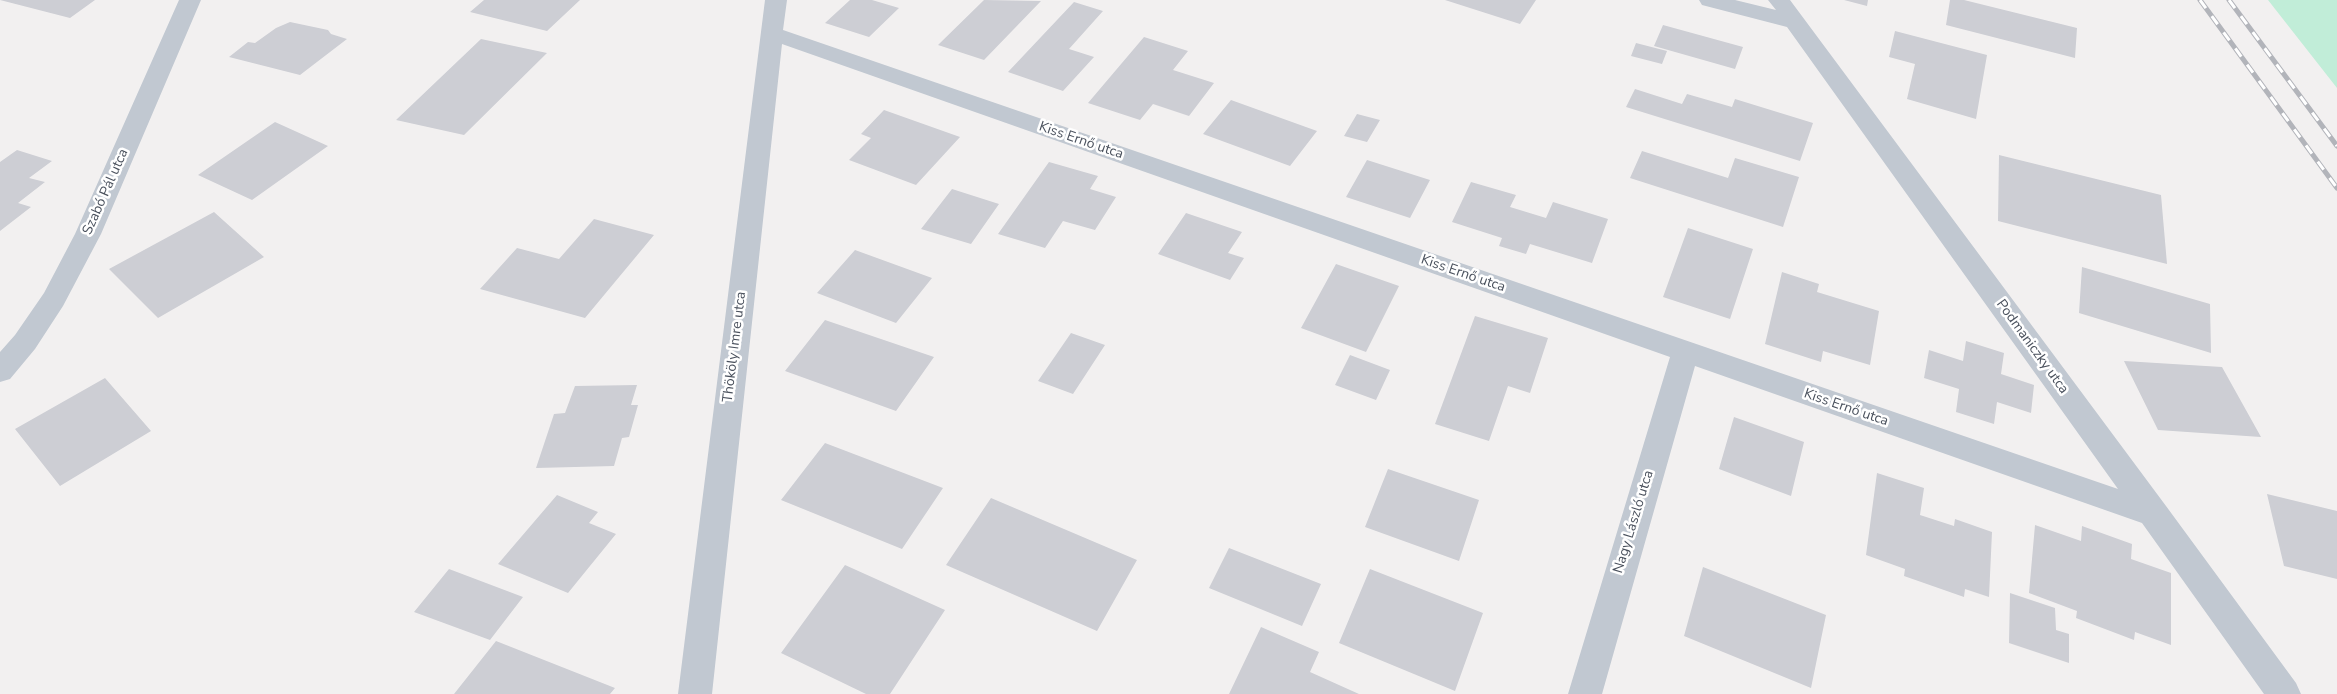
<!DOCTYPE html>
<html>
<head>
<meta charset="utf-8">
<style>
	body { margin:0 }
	canvas { display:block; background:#f2f0f0 }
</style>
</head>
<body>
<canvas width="2337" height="694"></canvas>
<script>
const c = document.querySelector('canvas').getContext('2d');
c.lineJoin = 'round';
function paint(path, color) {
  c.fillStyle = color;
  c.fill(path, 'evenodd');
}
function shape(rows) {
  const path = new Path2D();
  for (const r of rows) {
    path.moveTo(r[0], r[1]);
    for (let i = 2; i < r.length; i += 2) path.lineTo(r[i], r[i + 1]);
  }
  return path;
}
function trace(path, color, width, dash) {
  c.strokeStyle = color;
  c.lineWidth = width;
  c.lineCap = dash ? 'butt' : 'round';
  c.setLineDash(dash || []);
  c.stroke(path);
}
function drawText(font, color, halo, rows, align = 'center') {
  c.font = font + ' "Nunito Sans",sans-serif';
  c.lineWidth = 5;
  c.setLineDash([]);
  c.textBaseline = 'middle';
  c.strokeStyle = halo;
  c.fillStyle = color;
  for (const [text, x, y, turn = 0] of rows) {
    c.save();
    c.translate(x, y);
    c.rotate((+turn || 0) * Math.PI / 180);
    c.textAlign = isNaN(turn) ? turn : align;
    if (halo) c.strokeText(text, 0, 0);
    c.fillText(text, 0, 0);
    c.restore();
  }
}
const green = shape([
	[2268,0,2337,0,2337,88]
]);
const building = shape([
	[0,0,95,0,70,18],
	[484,0,580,0,547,31,470,12],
	[850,0,872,0,899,8,869,37,825,23],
	[984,0,1041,1,984,60,938,45],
	[1445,0,1536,0,1520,24],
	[1844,0,1868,0,1867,6],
	[1950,0,1964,0,2077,28,2075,58,1946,25],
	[1074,2,1103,11,1069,49,1094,57,1063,91,1008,72],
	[290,22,328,30,331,34,347,39,300,75,229,57,248,42,255,43,276,28],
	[1663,25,1743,47,1735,69,1654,46],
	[1895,31,1987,55,1976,119,1907,99,1915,64,1889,57],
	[1144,37,1188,51,1173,70,1214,83,1189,116,1153,104,1140,120,1088,103],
	[481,39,547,53,464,135,396,120],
	[1636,43,1667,51,1662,64,1631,56],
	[1635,89,1682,104,1687,94,1732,107,1735,99,1813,123,1800,161,1626,107],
	[1231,100,1317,131,1290,166,1203,134],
	[884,110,960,137,916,185,849,160,871,138,861,134],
	[1357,114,1380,120,1367,142,1344,136],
	[275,122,328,146,252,200,198,175],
	[17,150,52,161,29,178,45,182,18,203,31,207,0,231,0,162],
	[1642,151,1728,178,1735,158,1799,177,1783,227,1630,178],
	[1999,155,2161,195,2167,264,1998,221],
	[1367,160,1430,180,1410,218,1346,197],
	[1049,162,1098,176,1090,189,1116,197,1095,230,1063,221,1045,248,998,234],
	[1471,182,1516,195,1510,207,1546,218,1553,202,1608,219,1592,263,1530,244,1526,254,1499,246,1502,238,1452,222],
	[952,189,999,204,971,244,921,229],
	[214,212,264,257,158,318,109,269],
	[1186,213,1242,232,1228,253,1244,258,1230,280,1158,254],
	[594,219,654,235,585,318,480,289,517,248,559,259],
	[1688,228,1753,249,1730,319,1663,297],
	[855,250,932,278,896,323,817,293],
	[1336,264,1399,286,1366,352,1301,328],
	[2082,267,2210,304,2211,353,2079,313],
	[1782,272,1819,284,1817,292,1879,311,1870,365,1823,351,1821,362,1765,344],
	[1475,316,1548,338,1530,393,1508,386,1489,441,1435,424],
	[825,320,934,357,896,411,785,371],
	[1071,333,1105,345,1073,394,1038,381],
	[1966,341,2004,353,2001,374,2034,385,2031,413,1997,402,1994,424,1956,412,1959,389,1924,378,1929,350,1963,361],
	[1350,355,1390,370,1376,400,1335,385],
	[2124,361,2222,367,2261,437,2158,430],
	[105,378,151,431,60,486,15,429],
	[637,385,631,405,638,405,629,437,622,438,614,466,536,468,554,414,565,413,575,386],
	[1734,417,1804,442,1791,496,1719,469],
	[825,443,943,488,902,549,781,500],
	[1388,469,1479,500,1459,561,1365,527],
	[1877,473,1924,488,1920,515,1954,526,1955,519,1992,532,1989,597,1965,589,1964,597,1904,576,1905,569,1866,555],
	[2267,494,2337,511,2337,579,2284,566],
	[557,495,598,512,589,523,616,534,568,593,498,564],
	[991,498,1137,560,1097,631,946,565],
	[2035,525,2081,541,2082,526,2132,544,2131,559,2171,573,2171,645,2135,632,2134,640,2076,618,2077,611,2029,593],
	[1229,548,1321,584,1302,626,1209,588],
	[845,565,945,610,890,694,866,694,781,653],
	[1703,567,1826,615,1811,688,1684,636],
	[449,569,523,597,490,640,414,612],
	[1370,569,1483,613,1455,691,1339,643],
	[2010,593,2055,608,2056,630,2069,634,2069,663,2009,643],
	[1261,627,1319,652,1310,672,1359,694,1229,694],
	[496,641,615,688,610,694,454,694]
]);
const minor = shape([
	[179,0,201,0,101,234,63,306,35,349,10,379,0,382,0,352,15,335,44,293,75,234,179,0],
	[765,0,787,0,783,30,2118,489,1787,27,1702,5,1699,0,1735,0,1776,10,1768,0,1790,0,2166,506,2296,683,2301,694,2264,694,2142,523,1695,366,1602,694,1568,694,1670,357,782,44,712,694,678,694,765,0]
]);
const rail = shape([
	[2200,0,2337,188],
	[2229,0,2337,146]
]);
const streetNames = [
	["Kiss Ernő utca",1081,141,19],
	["Szabó Pál utca",106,192,-66],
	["Kiss Ernő utca",1463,274,19],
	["Thököly Imre utca",735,347,-83],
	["Podmaniczky utca",2032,347,54],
	["Kiss Ernő utca",1846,408,19],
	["Nagy László utca",1634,522,-73]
];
paint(green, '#c1edd8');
paint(building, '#cdced4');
paint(minor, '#c1c8d1');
trace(rail, '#b2b4ba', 5);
trace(rail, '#fff', 3, [10]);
drawText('14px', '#49505c', '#fff', streetNames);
</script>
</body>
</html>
